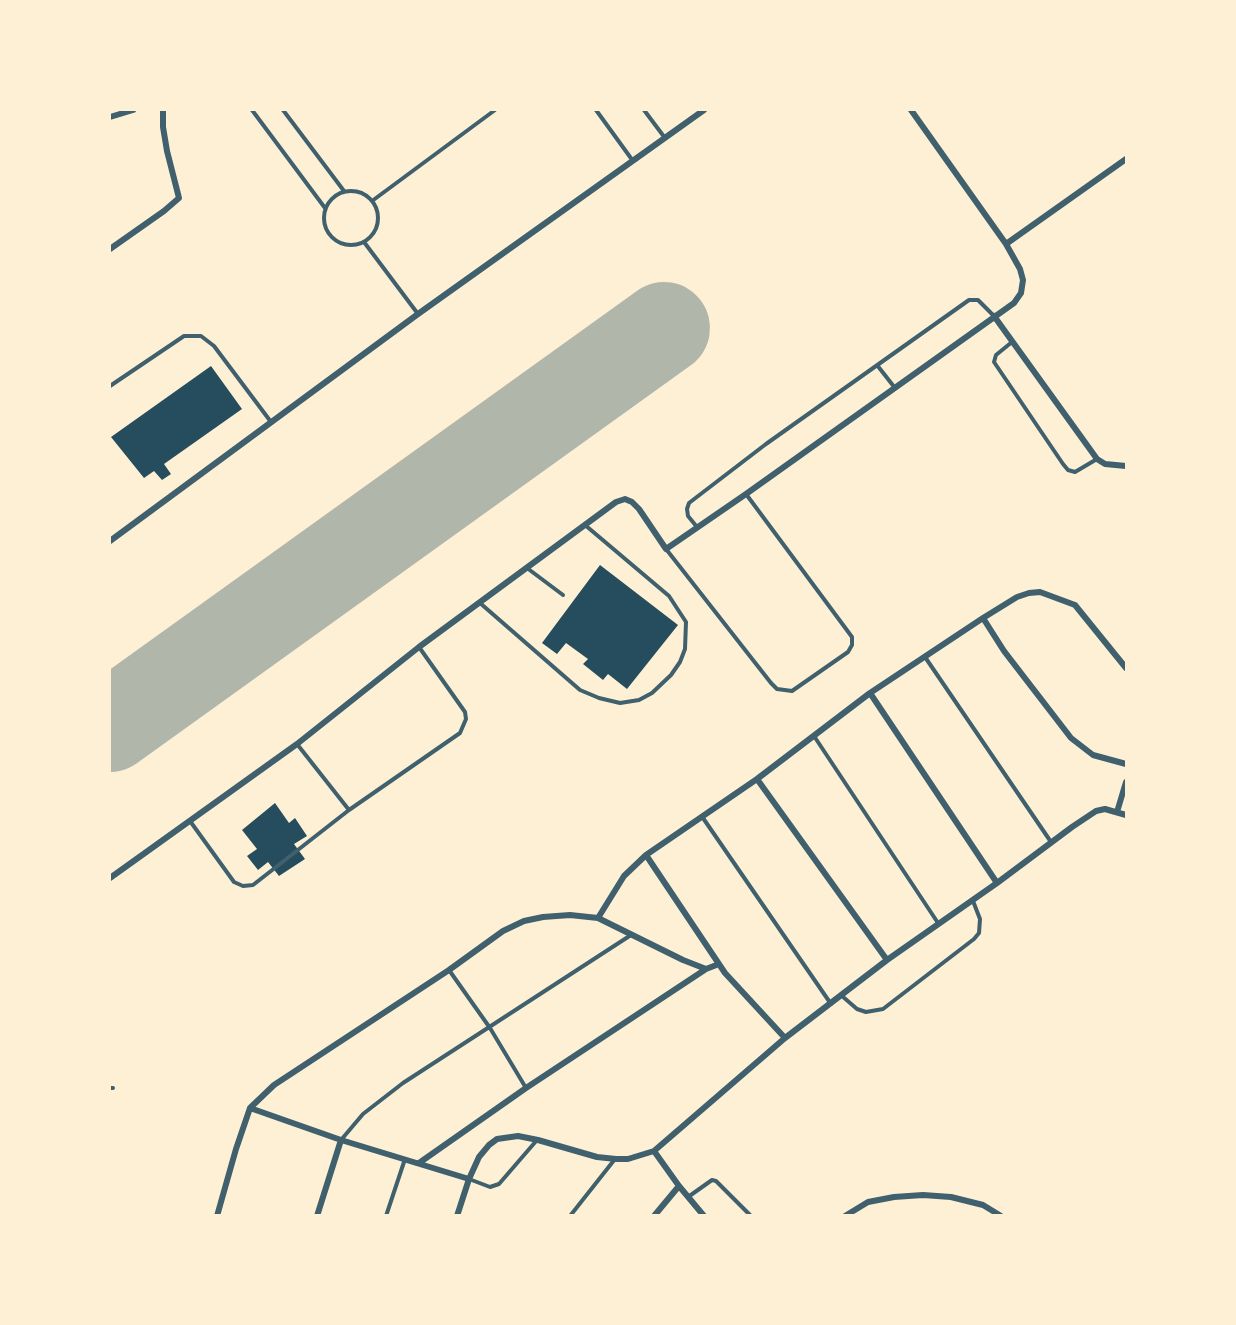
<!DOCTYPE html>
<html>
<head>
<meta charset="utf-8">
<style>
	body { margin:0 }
	#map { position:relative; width:1236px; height:1325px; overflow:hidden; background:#fdf0d5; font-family:"Exo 2",sans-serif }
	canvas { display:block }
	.frame { position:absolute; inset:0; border:111px solid #fdf0d5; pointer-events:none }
</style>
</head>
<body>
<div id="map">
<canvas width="1236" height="1325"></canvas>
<div class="frame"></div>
</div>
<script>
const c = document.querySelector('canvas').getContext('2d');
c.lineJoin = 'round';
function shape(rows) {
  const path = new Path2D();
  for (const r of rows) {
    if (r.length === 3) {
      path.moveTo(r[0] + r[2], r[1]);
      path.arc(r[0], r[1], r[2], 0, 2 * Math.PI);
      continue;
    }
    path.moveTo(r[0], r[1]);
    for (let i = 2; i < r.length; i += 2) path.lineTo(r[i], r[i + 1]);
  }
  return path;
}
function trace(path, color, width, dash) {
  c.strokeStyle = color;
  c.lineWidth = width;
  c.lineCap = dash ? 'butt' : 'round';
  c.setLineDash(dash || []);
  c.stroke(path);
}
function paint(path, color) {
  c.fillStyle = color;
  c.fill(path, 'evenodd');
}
const runway = shape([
	[110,726,664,328]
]);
const building = shape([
	[211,366,242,409,164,464,171,474,162,480,154,471,144,478,111,437],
	[600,565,678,625,627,689,608,674,603,680,583,664,588,659,566,643,557,654,542,643],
	[275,803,289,823,295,818,307,836,294,844,305,859,279,876,268,862,258,870,247,856,257,849,242,830]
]);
const service = shape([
	[252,110,325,208],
	[283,110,344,191],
	[596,110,633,161],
	[644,110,665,138],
	[351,218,27],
	[372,201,495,110],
	[364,242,418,314],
	[1012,342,996,355,994,362,1063,464,1068,470,1075,472,1097,459],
	[877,365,895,388],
	[110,386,184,336,201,336,214,346,271,422],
	[697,527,688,516,687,509,689,503,766,444,969,300,978,300,994,316],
	[666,549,771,683,777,689,792,691,848,652,852,645,852,637,746,494],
	[527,568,563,595],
	[480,603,580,690,599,698,620,703,639,700,652,693,671,675,680,662,685,649,686,622,669,596,585,525],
	[925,657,1051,842],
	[814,736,938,923],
	[297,744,349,810,460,733,466,719,465,712,419,647],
	[703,818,831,1004],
	[190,821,234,882,243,886,253,885,349,810],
	[449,970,490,1028,526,1088],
	[842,996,857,1009,866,1012,883,1009,974,939,979,933,980,919,973,901],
	[110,1088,113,1088],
	[341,1140,363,1114,403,1083,631,935],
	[469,1179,490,1187,499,1184,537,1140],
	[688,1197,712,1180,716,1181,751,1216],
	[386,1216,405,1159],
	[570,1216,615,1159]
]);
const minor = shape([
	[110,117,133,110],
	[1006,244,1126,159],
	[110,249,164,211,179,198,167,151,163,127,163,110],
	[994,316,1097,459,1105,464,1126,466],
	[110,541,418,314,704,110],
	[983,618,1004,651,1071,738,1093,755,1126,764],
	[870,693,997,883],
	[757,779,887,960],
	[1117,812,1126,782],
	[646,855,725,973,785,1038],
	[110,878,297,744,419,647,616,502,625,499,632,502,639,509,666,549,746,494,1014,303,1021,293,1023,280,1020,269,1006,244,911,110],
	[706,969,683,960,598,918,624,876,646,855,757,779,870,693,983,618,1017,597,1029,593,1040,592,1075,605,1126,668],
	[250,1108,341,1140,469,1179],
	[654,1151,679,1186,704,1216],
	[419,1163,526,1088,706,969,719,964],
	[217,1216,236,1149,250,1108,274,1085,449,970,503,931,524,921,543,917,570,915,598,918],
	[317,1216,341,1140],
	[457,1216,469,1179,479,1157,489,1145,497,1139,518,1136,538,1140,597,1157,616,1159,628,1159,654,1151,785,1038,887,960,997,883,1072,827,1096,811,1105,809,1126,815],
	[654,1216,679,1186],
	[845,1216,868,1202,894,1197,923,1195,951,1197,983,1205,1001,1216]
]);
trace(runway, '#b1b6ab', 92);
paint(building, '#264d5e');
trace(service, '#3f606c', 4);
trace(minor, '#3f606c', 6);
</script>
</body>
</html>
